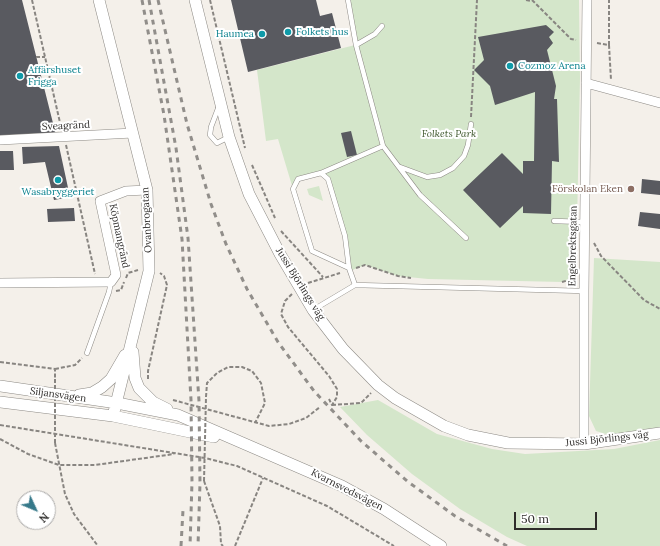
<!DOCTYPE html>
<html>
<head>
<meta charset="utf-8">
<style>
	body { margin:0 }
	#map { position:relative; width:660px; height:546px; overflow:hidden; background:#f4f0ea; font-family:Lora,serif }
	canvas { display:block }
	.north { position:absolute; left:16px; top:490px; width:40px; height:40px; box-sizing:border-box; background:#fff; border:1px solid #acabaa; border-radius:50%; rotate:134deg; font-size:11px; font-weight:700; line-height:16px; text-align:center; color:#2f2d2b }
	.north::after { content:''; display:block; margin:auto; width:14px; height:18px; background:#36798a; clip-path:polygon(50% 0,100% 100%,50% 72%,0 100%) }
	.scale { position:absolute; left:514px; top:512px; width:83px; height:18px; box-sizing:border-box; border:2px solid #2f2d2b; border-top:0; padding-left:5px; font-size:12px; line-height:14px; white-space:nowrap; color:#2f2d2b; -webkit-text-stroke:3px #fff; paint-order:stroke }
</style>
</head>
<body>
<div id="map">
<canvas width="660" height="546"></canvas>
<div class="north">N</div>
<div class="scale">50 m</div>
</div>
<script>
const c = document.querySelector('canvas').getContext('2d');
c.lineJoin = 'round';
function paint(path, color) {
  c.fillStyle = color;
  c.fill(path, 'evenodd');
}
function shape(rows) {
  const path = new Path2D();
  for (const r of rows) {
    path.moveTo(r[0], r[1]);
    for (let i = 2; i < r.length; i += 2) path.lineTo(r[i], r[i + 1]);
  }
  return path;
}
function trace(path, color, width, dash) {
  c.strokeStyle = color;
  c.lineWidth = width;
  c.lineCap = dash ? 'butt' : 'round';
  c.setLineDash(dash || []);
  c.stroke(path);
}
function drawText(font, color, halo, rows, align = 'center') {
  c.font = font + ' Lora,serif';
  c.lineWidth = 4;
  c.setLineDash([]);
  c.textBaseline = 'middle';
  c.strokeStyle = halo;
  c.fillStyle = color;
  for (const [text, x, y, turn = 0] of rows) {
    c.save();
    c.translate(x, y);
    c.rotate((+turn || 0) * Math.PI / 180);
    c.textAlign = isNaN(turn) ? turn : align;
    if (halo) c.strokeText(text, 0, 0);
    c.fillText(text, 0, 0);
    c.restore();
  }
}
const green = shape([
	[348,0,579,0,580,78,576,273,572,279,563,282,428,279,398,276,365,265,350,271,345,236,328,179,321,173,298,179,293,189,278,139,266,141,257,70,355,45],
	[319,186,323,201,309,195,307,189],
	[594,258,660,262,660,431,619,438,596,431,589,416],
	[378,400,437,434,492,449,525,454,614,449,660,440,660,546,527,546,507,537,460,509,412,474,367,435,340,407]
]);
const building = shape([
	[0,0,22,0,56,135,0,138],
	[231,0,316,0,320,16,332,13,341,48,248,72],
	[546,25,554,32,549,37,553,43,547,50,556,86,554,99,557,99,559,162,552,161,551,214,523,213,523,206,500,228,463,190,502,153,523,174,523,161,534,161,535,92,495,105,490,86,474,70,484,60,478,37],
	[351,131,357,155,347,157,341,133],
	[59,146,70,197,54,200,45,162,23,164,22,147],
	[0,151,13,151,14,170,0,170],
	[642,179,660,181,660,195,641,193],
	[74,208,75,221,48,222,47,209],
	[640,212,660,214,660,229,638,226]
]);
const path = shape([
	[32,0,61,127],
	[210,0,245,148],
	[526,0,532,1],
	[532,0,571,39,576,40],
	[597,43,609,45,611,80],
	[609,45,609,0],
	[36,57,45,57],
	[471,117,477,0],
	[66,145,95,274],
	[252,165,275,218],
	[281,231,323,277],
	[594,243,601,256,644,300,660,309],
	[356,268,365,265,398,276,411,278],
	[126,278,128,273,138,270],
	[562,282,572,279,573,277],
	[308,283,340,273],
	[116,291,121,290,124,282],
	[292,294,285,301,281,314,288,327,329,376,337,389,337,397,332,405,329,399],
	[0,362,55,369,55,379],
	[55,369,75,365,82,358],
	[148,379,148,371,167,285,164,276,160,273],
	[206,397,207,383,217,373,228,367,242,367,252,371,261,383,265,403,255,423],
	[173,400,269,426,289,424,306,418,320,407],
	[332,405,361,403,371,393],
	[0,425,205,458,237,466,327,506,394,546],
	[0,439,28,454,59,465,95,465,174,454],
	[55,443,65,494,74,514,98,546],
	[204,481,220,526,221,544,223,546],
	[235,546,263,478]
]);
const service = shape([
	[348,0,356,45,383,146,420,195,466,238],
	[356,45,375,34,382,26],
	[219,106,211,127,210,135,217,143,229,137],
	[400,167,427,177,440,175,453,168,464,156,468,145,471,124],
	[321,173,383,146],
	[554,221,584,222],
	[349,268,312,251,293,189,298,179,321,173,328,179,345,236,349,268,355,285],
	[313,310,355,285,584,291],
	[87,353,109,292,111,282]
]);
const minor = shape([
	[586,83,660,103],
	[0,140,133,133],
	[0,283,111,282,116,275,100,201,126,191,147,190],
	[584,444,584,291,587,0]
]);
const tertiary = shape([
	[99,0,147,190,149,271,113,416],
	[195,0,229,137,249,194,280,254,313,310,343,349,378,385,395,398,444,426,468,435,508,443,584,444,660,433],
	[133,352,135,378,139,388,153,402,167,409],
	[0,386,117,403,178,415,342,486,384,509,441,546],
	[79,395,92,393,102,387,111,379,125,355],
	[0,402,113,416,214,437]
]);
const rail = shape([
	[142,0,164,115,182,239,191,400,192,482,190,546],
	[149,0,176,148,188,238,199,401,200,483,198,546],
	[158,0,187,124,211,204,226,244,247,289,278,342,314,391,361,441,407,481,455,516,507,546],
	[181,546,183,510]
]);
const pathBridge = shape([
	[55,379,55,443],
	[204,481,206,397]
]);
const markers = [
	[288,32,4,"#0f9aa8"],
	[262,34,4,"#0f9aa8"],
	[510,66,4,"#0f9aa8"],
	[20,76,4,"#0f9aa8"],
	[58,180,4,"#0f9aa8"],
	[631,189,4,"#8d6e63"]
];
const cultureNames = [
	["Folkets hus",296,32],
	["Haumea",254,34,"right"],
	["Cozmoz Arena",518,66],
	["Affärshuset",28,70],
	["Frigga",28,82],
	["Wasabryggeriet",58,192,"center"]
];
const streetNames = [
	["Sveagränd",66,126,-3],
	["Ovanbrogatan",147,220,-93],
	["Köpmangränd",119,236,78],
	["Engelbrektsgatan",573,246,-89],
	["Jussi Björlings väg",300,284,58],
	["Siljansvägen",58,395,8],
	["Jussi Björlings väg",607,439,-6],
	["Kvarnsvedsvägen",347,490,27]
];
const parkNames = [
	["Folkets Park",449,134]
];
const educationNames = [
	["Förskolan Eken",623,189]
];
paint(green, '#d4e6ca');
paint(building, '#595a60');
trace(service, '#8d8a85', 5.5);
trace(minor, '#8d8a85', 10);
trace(tertiary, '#8d8a85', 12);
trace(path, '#888581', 2, [4, 2]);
trace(service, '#fff', 4.5);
trace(minor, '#fff', 9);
trace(tertiary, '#fff', 11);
trace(rail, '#918e8a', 3, [5, 5]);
trace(pathBridge, '#888581', 2, [4, 2]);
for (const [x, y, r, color] of markers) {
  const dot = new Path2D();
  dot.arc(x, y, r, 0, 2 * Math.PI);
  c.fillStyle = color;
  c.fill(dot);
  trace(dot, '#fff', 1.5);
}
drawText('10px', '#0d838f', '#fff', cultureNames, 'left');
drawText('10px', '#2f2d2b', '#fff', streetNames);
drawText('italic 10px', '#3f582d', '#fff', parkNames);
drawText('10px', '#785e54', '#fff', educationNames, 'right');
</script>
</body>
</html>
